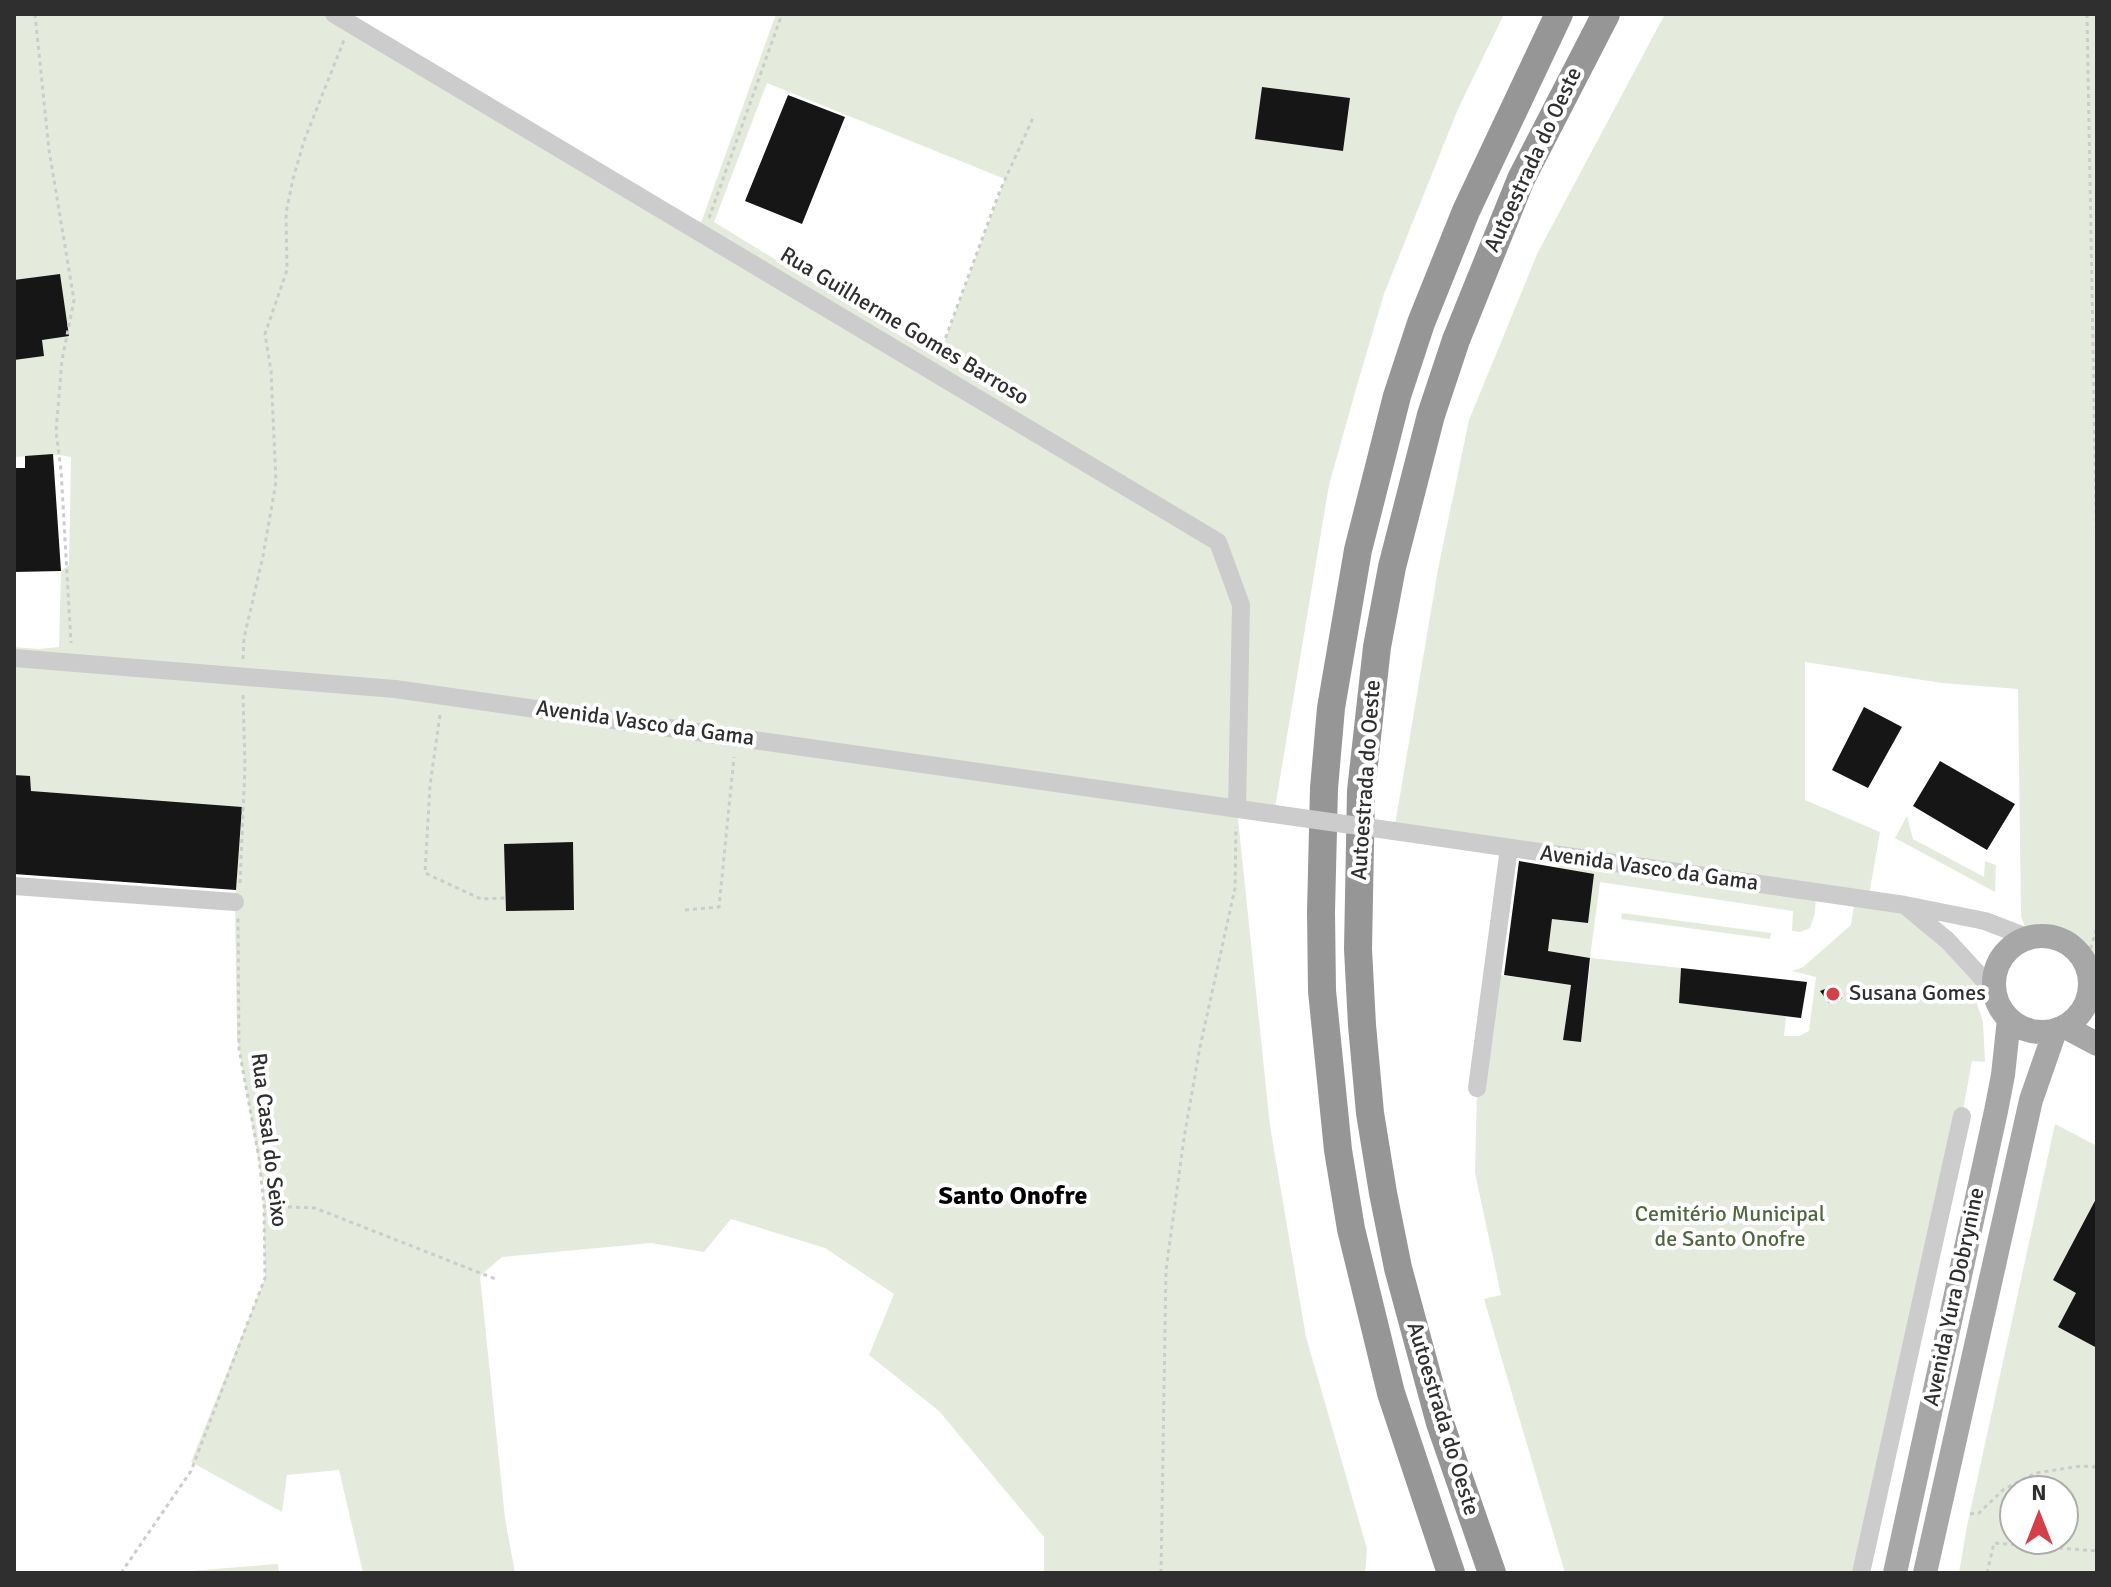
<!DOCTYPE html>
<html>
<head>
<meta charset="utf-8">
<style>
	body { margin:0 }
	#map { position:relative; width:2111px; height:1587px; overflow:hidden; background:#fff; font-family:Signika,sans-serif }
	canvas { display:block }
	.frame { position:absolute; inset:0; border:16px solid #2f2f2f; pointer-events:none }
	.north { position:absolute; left:1999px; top:1475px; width:80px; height:80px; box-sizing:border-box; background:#fff; border:2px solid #acacac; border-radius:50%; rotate:0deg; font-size:22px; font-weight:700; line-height:32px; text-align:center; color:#2f2f2f }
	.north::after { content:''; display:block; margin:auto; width:28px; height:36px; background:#d83e45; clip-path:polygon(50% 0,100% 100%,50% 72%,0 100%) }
</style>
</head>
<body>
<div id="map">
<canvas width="2111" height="1587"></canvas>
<div class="frame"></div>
<div class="north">N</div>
</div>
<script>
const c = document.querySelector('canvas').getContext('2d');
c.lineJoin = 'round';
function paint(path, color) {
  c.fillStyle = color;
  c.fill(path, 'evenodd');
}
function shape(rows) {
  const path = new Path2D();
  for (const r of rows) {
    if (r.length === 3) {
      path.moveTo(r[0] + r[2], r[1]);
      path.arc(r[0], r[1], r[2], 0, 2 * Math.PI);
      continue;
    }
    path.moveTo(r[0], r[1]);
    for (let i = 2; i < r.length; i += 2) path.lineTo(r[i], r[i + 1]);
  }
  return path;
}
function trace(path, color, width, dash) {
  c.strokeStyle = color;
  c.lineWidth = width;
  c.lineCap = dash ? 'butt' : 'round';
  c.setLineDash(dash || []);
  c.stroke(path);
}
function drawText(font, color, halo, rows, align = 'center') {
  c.font = font + ' Signika,sans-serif';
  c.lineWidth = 8;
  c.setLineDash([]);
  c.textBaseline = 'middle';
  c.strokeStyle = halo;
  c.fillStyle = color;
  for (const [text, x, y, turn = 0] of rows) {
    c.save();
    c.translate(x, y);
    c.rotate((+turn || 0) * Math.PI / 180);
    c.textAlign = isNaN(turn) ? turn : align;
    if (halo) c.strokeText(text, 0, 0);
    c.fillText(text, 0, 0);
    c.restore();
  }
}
const green = shape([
	[14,14,334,14,698,231,776,14,1504,14,1458,109,1384,294,1356,389,1329,485,1274,814,1237,809,1270,1126,1306,1337,1367,1549,1365,1573,1044,1573,1044,1537,939,1411,869,1355,894,1294,825,1248,731,1219,704,1252,651,1243,502,1257,480,1276,505,1518,515,1573,363,1573,339,1470,287,1475,282,1512,191,1462,265,1278,263,1186,237,1038,235,902,242,808,31,791,30,777,14,775,14,647,39,649,59,647,61,571,69,565,71,457,59,455,14,457],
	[767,83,1005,179,938,359,714,222],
	[1665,14,2097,14,2097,969,2086,964,2080,954,2062,940,2040,936,2029,938,2021,916,2018,689,1942,683,1805,662,1805,800,1880,832,1868,901,1905,905,1987,985,1971,985,1983,1022,1985,1062,1972,1061,1962,1116,1861,1573,1565,1573,1484,1299,1501,1295,1475,1173,1477,1088,1492,974,1571,985,1563,1039,1581,1041,1591,958,1807,982,1801,1018,1786,1017,1784,1036,1799,1036,1809,1031,1816,977,1792,971,1803,967,1851,925,1855,899,1816,894,1815,913,1810,928,1800,932,1792,931,1793,911,1600,882,1590,958,1548,951,1560,856,1394,831,1438,569,1469,420,1538,252],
	[1907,816,1913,839,1984,877,1985,861,1996,865,1995,892,1895,838],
	[1622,913,1771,933,1770,939,1621,919],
	[2055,1124,2097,1146,2097,1573,1959,1573,1967,1526],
	[2015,1491,2063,1491,2063,1539,2015,1539],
	[278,1564,279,1573,166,1573,277,1564]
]);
const building = shape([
	[1262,87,1350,98,1343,151,1255,139],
	[788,95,845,117,802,224,745,201],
	[60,274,69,336,42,340,44,356,14,360,14,280],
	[53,454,61,571,14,572,14,468,25,468,25,456],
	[1864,707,1902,727,1868,788,1832,770],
	[1940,761,2015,804,1987,850,1913,806],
	[14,775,30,776,31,791,242,807,236,890,14,874],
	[573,842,574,910,506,911,504,844],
	[1519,861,1594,874,1588,923,1552,919,1548,951,1590,958,1581,1042,1563,1040,1571,985,1504,975],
	[1681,968,1807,982,1801,1018,1679,1003],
	[1830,987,1840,989,1842,998,1838,1002,1829,1003,1820,991],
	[2097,1197,2097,1348,2058,1327,2076,1293,2053,1280]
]);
const path = shape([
	[35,14,49,150,74,300,62,360,56,431,61,470,71,643],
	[2087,14,2097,567],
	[709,218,782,14],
	[940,353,999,193,1033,118],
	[243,659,244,638,263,556,276,482,271,371,265,334,287,270,286,213,293,179,304,141,344,40],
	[440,715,430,785,425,873,481,899,505,898],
	[240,883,245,766,243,695],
	[685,910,719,907,734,757],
	[2086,964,2097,927],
	[264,1206,315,1208,498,1280],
	[1970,1514,1979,1513,2004,1489,2036,1473,2081,1466,2097,1467],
	[121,1573,191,1471,265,1278,264,1206,259,1158,239,1049,238,918],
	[1161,1573,1166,1270,1184,1138,1200,1047,1235,888,1236,827],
	[1987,1573,1994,1543,2097,1551]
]);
const minor = shape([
	[334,14,1218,542,1241,605,1237,809],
	[14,658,395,689,1274,814],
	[1394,831,1905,905,1985,921,2029,938],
	[14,886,235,902],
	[1907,907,1948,941,1994,991],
	[1477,1088,1509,848],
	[1861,1573,1962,1116]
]);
const major = shape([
	[2042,984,48],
	[2065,1027,2097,1044],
	[1895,1573,1996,1111,2003,1075,2009,1019],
	[1925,1573,2031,1100,2055,1031]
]);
const highway = shape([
	[1451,1573,1391,1393,1351,1229,1338,1150,1322,991,1321,912,1324,788,1331,708,1358,550,1397,396,1421,323,1466,211,1559,14],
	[1492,1573,1440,1423,1398,1268,1383,1193,1370,1113,1362,1025,1358,949,1361,791,1377,647,1392,567,1431,415,1456,340,1521,179,1606,14]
]);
const minorBridge = shape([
	[1274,814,1394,831]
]);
const markers = [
	[1833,994,8,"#d83e45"]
];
const streetNames = [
	["Autoestrada do Oeste",1534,160,-65],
	["Rua Guilherme Gomes Barroso",904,327,31],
	["Avenida Vasco da Gama",645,724,8],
	["Autoestrada do Oeste",1367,780,-86],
	["Avenida Vasco da Gama",1649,869,8],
	["Rua Casal do Seixo",268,1140,83],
	["Avenida Yura Dobrynine",1955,1297,-78],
	["Autoestrada do Oeste",1442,1419,73]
];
const poiNames = [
	["Susana Gomes",1849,994]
];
const parkNames = [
	["Cemitério Municipal",1730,1215],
	["de Santo Onofre",1730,1240]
];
const quarterNames = [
	["Santo Onofre",1013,1197]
];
paint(green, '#e4ebdd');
paint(building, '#161616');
trace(path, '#ccc', 3, [4, 4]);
trace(minor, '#ccc', 18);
trace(major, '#a7a7a7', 24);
trace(highway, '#969696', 28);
trace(minorBridge, '#ccc', 18);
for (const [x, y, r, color] of markers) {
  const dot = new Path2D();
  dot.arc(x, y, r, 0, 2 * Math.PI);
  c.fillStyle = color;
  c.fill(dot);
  trace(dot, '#fff', 3);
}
drawText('22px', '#2f2f2f', '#fff', streetNames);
drawText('22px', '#2f2f2f', '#fff', poiNames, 'left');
drawText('22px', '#51673f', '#fff', parkNames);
drawText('bold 26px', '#000', '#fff', quarterNames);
</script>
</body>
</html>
